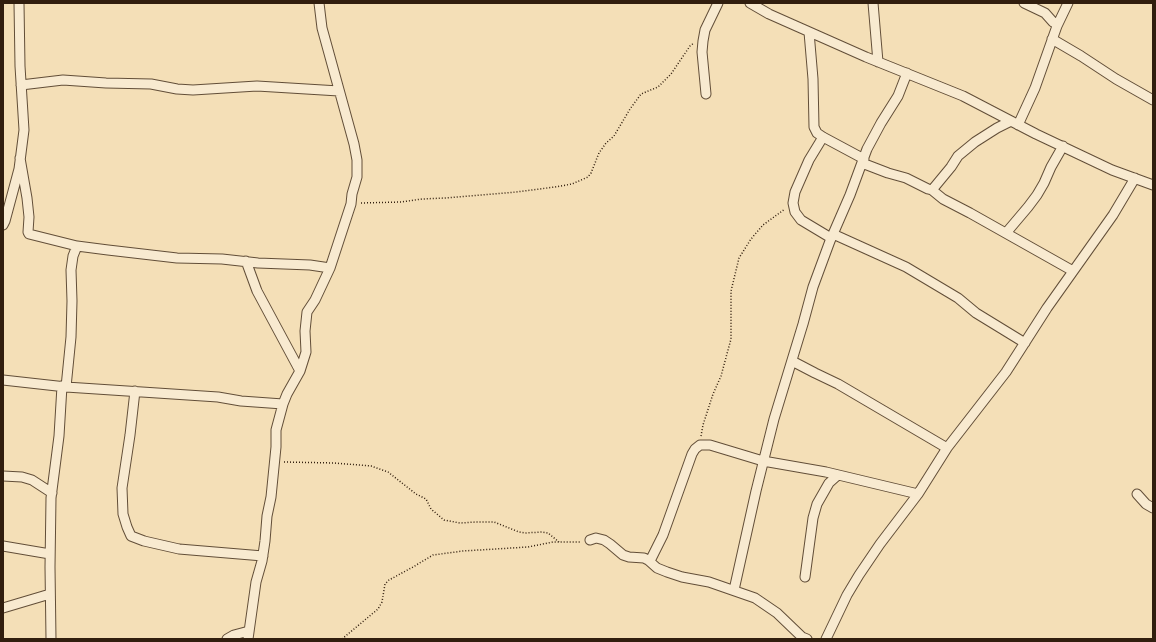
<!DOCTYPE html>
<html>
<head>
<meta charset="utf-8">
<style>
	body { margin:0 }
	#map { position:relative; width:1156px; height:642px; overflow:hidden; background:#f4dfb7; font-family:"IM FELL Great Primer",serif }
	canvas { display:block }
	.frame { position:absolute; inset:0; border:4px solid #311e0e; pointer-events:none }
</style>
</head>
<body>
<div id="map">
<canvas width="1156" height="642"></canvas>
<div class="frame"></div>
</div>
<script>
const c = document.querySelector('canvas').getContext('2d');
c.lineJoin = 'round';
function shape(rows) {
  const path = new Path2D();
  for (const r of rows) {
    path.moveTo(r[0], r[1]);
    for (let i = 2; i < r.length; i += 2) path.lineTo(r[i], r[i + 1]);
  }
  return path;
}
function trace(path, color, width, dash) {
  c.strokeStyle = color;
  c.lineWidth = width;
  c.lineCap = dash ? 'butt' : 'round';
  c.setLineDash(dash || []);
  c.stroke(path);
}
const path = shape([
	[361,203,401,202,422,199,445,198,516,192,555,187,572,184,588,177,591,173,599,153,606,143,614,136,630,109,641,94,658,87,671,74,690,46,694,43],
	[701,436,703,425,713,394,721,376,731,339,731,291,739,258,751,239,763,225,785,209],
	[284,462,334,463,371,466,388,472,416,494,426,499,431,509,444,520,460,523,476,522,494,522,519,532,525,533,542,532,548,533,559,542],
	[342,639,378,609,382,602,385,584,389,580,413,567,433,555,463,551,528,547,553,542,581,542]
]);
const minor = shape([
	[750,3,769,14,866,57,963,96,1036,134,1112,170,1153,185],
	[873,3,878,62],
	[1024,3,1045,13,1053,22,1058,23],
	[809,32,813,79,814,127,817,133,823,137,864,159],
	[1052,39,1081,56,1116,79,1153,100],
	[21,85,63,80,106,83,151,84,177,89,193,90,257,86,339,91],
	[706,94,702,52,703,41,705,30,718,3],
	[1018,125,1035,88,1057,26,1068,3],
	[823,137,809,160,795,192,793,203,795,212,801,220,831,238],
	[20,158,27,198,29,217,28,232,29,234,77,246,108,250,177,258,222,259,258,263,310,265,330,268],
	[862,163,888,173,906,178,928,189,932,190,951,167,958,156,975,142,997,128,1011,121],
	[932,190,943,199,970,213,1073,271],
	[3,225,5,221,19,169,24,130,20,66,19,3],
	[1006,233,1028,207,1037,195,1044,183,1051,167,1063,146],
	[833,234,906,267,958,298,976,313,1025,343],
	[246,261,257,291,300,371],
	[792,361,815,373,838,384,947,448],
	[3,380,66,387,218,397,241,401,283,404],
	[66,387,71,337,72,301,71,270,73,256,77,246],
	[135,391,130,435,122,488,123,514,127,527,131,536,144,541,179,549,263,556],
	[3,476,22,477,32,480,52,493],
	[1137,494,1146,504,1153,508],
	[590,540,596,538,604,540,610,544,623,555,629,557,644,558,648,560,657,568,667,572,682,577,709,582,755,598,777,613,802,637,807,639],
	[3,546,50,554],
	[650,561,663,535,692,454,695,449,700,445,710,445,763,461,826,472,918,494],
	[805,577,813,518,817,504,829,483,838,475],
	[734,590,756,491,774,419,803,324,813,287,830,241,850,195,867,149,881,123,898,96,907,73],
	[3,608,50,594],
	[51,639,50,567,51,498,59,436,62,386],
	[227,639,234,635,249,631],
	[248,639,256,582,262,561,265,541,267,516,271,497,276,447,276,430,283,404,287,394,300,371,306,352,305,331,307,312,315,300,330,268,351,204,352,194,357,177,357,160,354,144,322,28,319,3],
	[826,639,847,595,859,575,880,544,918,494,947,448,1006,372,1047,308,1113,215,1135,178]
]);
trace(minor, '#624e38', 11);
trace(path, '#311e0e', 1.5, [1, 2]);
trace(minor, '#f8ead0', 9);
</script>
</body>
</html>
